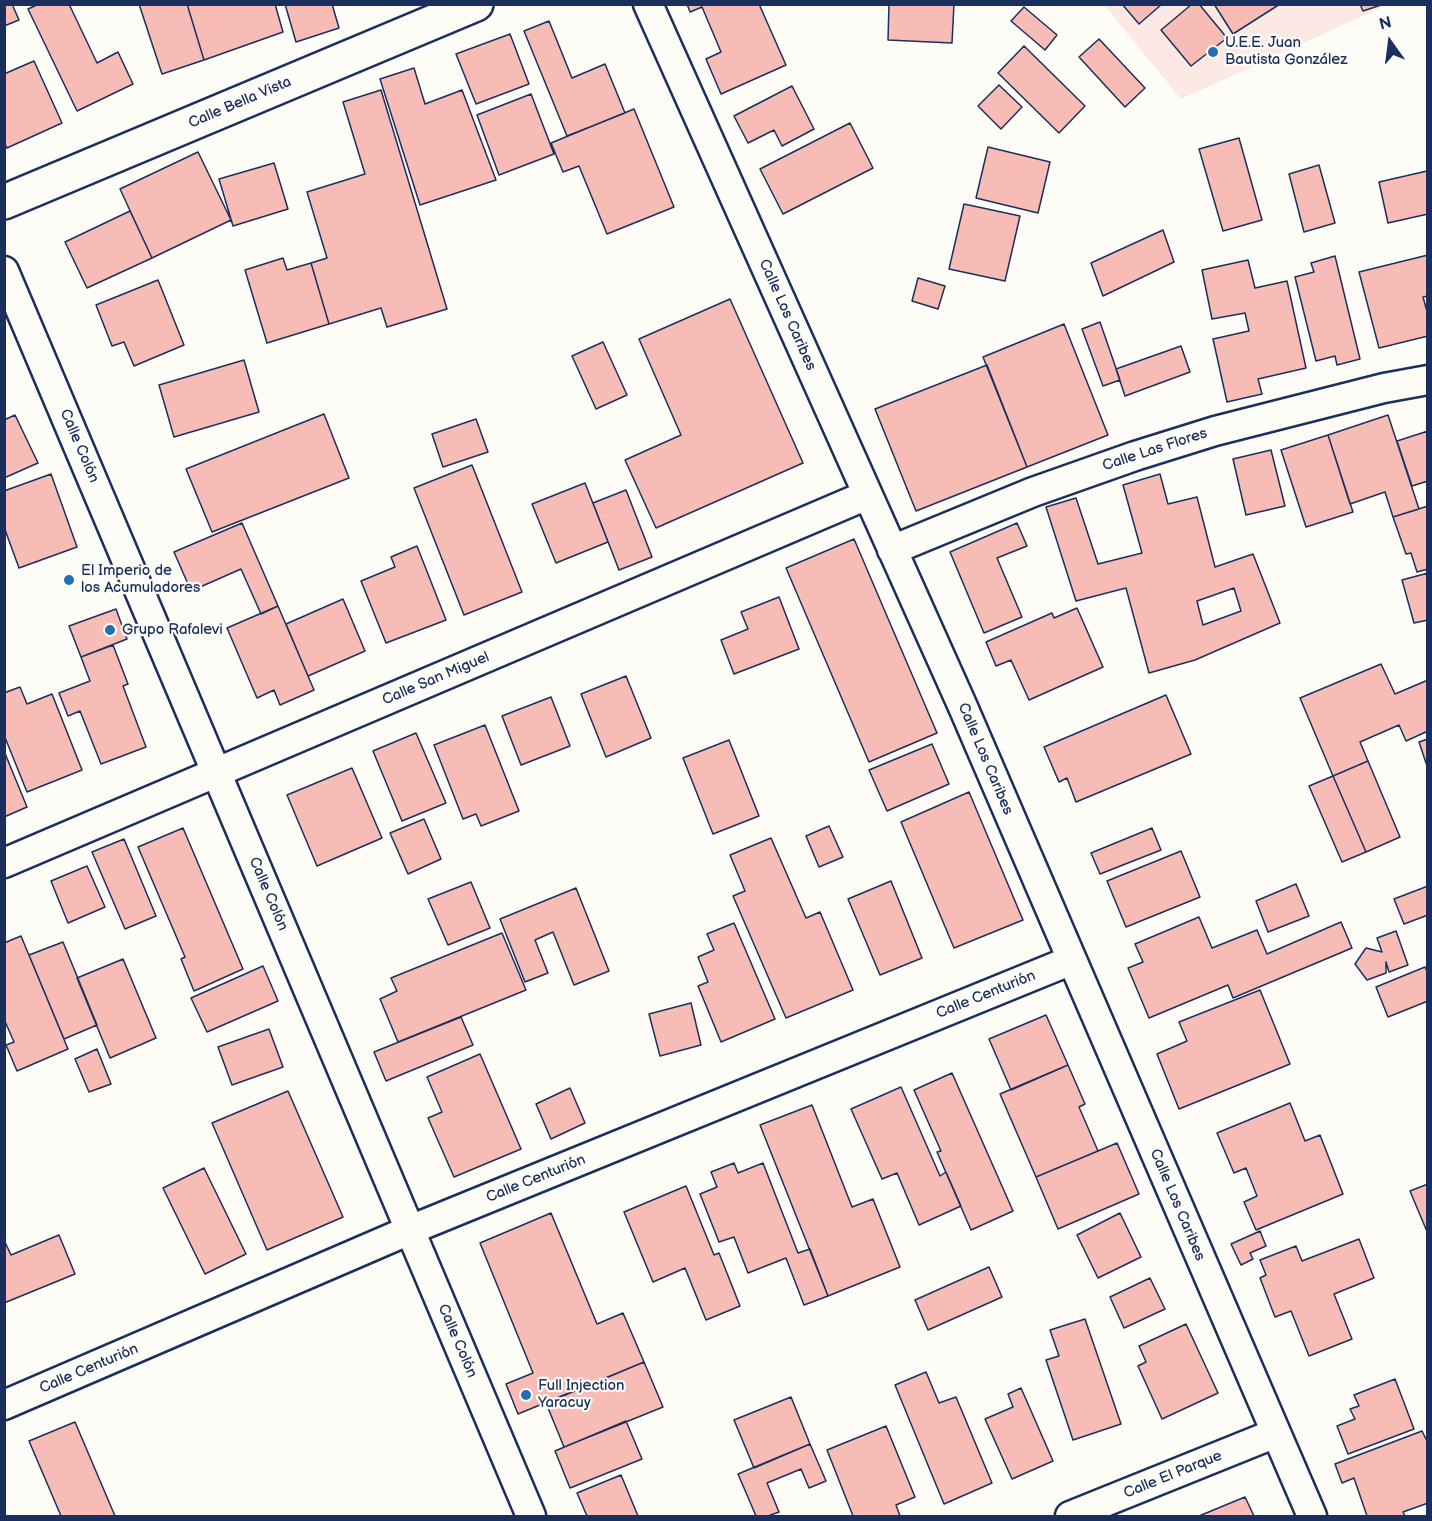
<!DOCTYPE html>
<html>
<head>
<meta charset="utf-8">
<style>
	body { margin:0 }
	#map { position:relative; width:1432px; height:1521px; overflow:hidden; background:#fdfcf7; font-family:"Balsamiq Sans",sans-serif }
	canvas { display:block }
	.frame { position:absolute; inset:0; border:6px solid #1b2f5e; pointer-events:none }
	.north { position:absolute; left:1360px; top:12px; width:60px; height:60px; -webkit-text-stroke:4px #fdfcf7; paint-order:stroke; rotate:346deg; font-size:16px; font-weight:700; line-height:24px; text-align:center; color:#1b2f5e }
	.north::after { content:''; display:block; margin:auto; width:21px; height:27px; background:#1b2f5e; clip-path:polygon(50% 0,100% 100%,50% 72%,0 100%) }
</style>
</head>
<body>
<div id="map">
<canvas width="1432" height="1521"></canvas>
<div class="frame"></div>
<div class="north">N</div>
</div>
<script>
const c = document.querySelector('canvas').getContext('2d');
c.lineJoin = 'round';
function paint(path, color) {
  c.fillStyle = color;
  c.fill(path, 'evenodd');
}
function shape(rows) {
  const path = new Path2D();
  for (const r of rows) {
    path.moveTo(r[0], r[1]);
    for (let i = 2; i < r.length; i += 2) path.lineTo(r[i], r[i + 1]);
  }
  return path;
}
function trace(path, color, width, dash) {
  c.strokeStyle = color;
  c.lineWidth = width;
  c.lineCap = dash ? 'butt' : 'round';
  c.setLineDash(dash || []);
  c.stroke(path);
}
function drawText(font, color, halo, rows, align = 'center') {
  c.font = font + ' "Balsamiq Sans",sans-serif';
  c.lineWidth = 4.5;
  c.setLineDash([]);
  c.textBaseline = 'middle';
  c.strokeStyle = halo;
  c.fillStyle = color;
  for (const [text, x, y, turn = 0] of rows) {
    c.save();
    c.translate(x, y);
    c.rotate((+turn || 0) * Math.PI / 180);
    c.textAlign = isNaN(turn) ? turn : align;
    if (halo) c.strokeText(text, 0, 0);
    c.fillText(text, 0, 0);
    c.restore();
  }
}
const built = shape([
	[1104,5,1387,5,1181,99]
]);
const building = shape([
	[4,4,12,4,19,20,4,26,4,4],
	[39,4,69,4,97,63,118,52,133,84,77,111,28,9,39,4],
	[139,4,187,4,204,60,162,74,139,4],
	[187,4,275,4,283,32,204,60,187,4],
	[285,4,332,4,339,28,296,42,285,4],
	[687,4,759,4,786,65,721,94,706,59,721,52,702,7,690,12,687,4],
	[889,4,954,4,952,43,888,40,889,4],
	[1122,4,1162,4,1139,24,1122,4],
	[1192,4,1199,4,1227,38,1191,66,1161,30,1192,4],
	[1214,4,1280,4,1233,34,1214,4],
	[1360,4,1384,4,1363,11,1360,4],
	[1024,7,1057,35,1045,50,1011,21,1024,7],
	[549,21,572,78,605,64,625,113,567,136,524,31,549,21],
	[510,34,529,84,476,104,456,54,510,34],
	[1099,39,1145,88,1125,107,1079,57,1099,39],
	[1024,46,1085,106,1059,133,998,73,1024,46],
	[34,61,62,123,7,148,4,143,4,74,34,61],
	[414,68,425,104,462,90,496,180,420,205,380,79,414,68],
	[999,85,1022,107,1001,129,978,106,999,85],
	[792,86,814,129,782,146,774,130,748,143,734,116,792,86],
	[381,90,447,309,387,327,381,308,329,324,311,263,327,258,307,192,365,174,343,102,381,90],
	[531,94,554,154,499,175,477,115,531,94],
	[634,109,674,207,607,234,579,166,563,172,551,143,634,109],
	[850,123,873,168,783,214,760,169,850,123],
	[1239,138,1262,220,1223,231,1199,149,1239,138],
	[988,147,1050,162,1038,213,976,198,988,147],
	[198,152,231,220,152,258,120,189,198,152],
	[274,163,288,209,233,226,219,179,274,163],
	[1319,165,1335,223,1304,232,1289,174,1319,165],
	[1427,171,1428,214,1388,223,1379,182,1427,171],
	[964,204,1020,216,1005,281,949,269,964,204],
	[130,211,152,258,87,288,65,242,130,211],
	[1163,230,1174,262,1103,296,1091,263,1163,230],
	[1428,255,1428,296,1423,297,1428,315,1428,336,1379,348,1359,272,1428,255],
	[1335,256,1360,359,1337,365,1335,356,1316,361,1295,277,1314,272,1311,263,1335,256],
	[283,258,287,270,311,263,329,324,267,343,245,270,283,258],
	[1248,260,1255,288,1287,281,1306,368,1258,379,1262,394,1227,402,1213,339,1249,331,1245,313,1212,319,1202,270,1248,260],
	[918,278,945,286,938,309,912,301,918,278],
	[158,280,184,345,134,366,124,342,112,346,96,305,158,280],
	[730,299,803,463,656,528,625,460,681,435,639,339,730,299],
	[1100,322,1120,380,1103,386,1082,329,1100,322],
	[1064,324,1108,435,1027,467,983,357,1064,324],
	[603,342,627,395,596,409,572,356,603,342],
	[1181,346,1190,372,1125,396,1116,369,1181,346],
	[244,360,259,412,174,437,159,385,244,360],
	[987,365,1027,467,916,511,875,409,987,365],
	[324,414,349,478,212,532,186,469,324,414],
	[15,415,38,463,4,478,4,420,15,415],
	[1388,415,1419,509,1393,517,1385,492,1350,504,1328,435,1388,415],
	[476,419,488,452,443,467,432,434,476,419],
	[1428,431,1428,481,1412,486,1397,441,1428,431],
	[1328,435,1353,512,1306,527,1281,450,1328,435],
	[1271,450,1285,506,1246,515,1233,459,1271,450],
	[472,465,522,592,464,615,414,488,472,465],
	[51,474,77,547,19,568,4,527,4,491,51,474],
	[1160,474,1168,504,1197,497,1215,567,1253,554,1280,623,1195,660,1149,673,1126,588,1076,601,1046,507,1076,498,1098,564,1142,553,1123,485,1160,474],
	[1234,588,1241,611,1203,625,1197,601,1234,588],
	[585,483,608,542,556,563,532,504,585,483],
	[626,490,652,557,619,570,593,503,626,490],
	[1428,506,1428,569,1417,572,1411,553,1406,554,1393,517,1428,506],
	[242,523,278,606,261,614,241,569,191,591,174,552,242,523],
	[1017,523,1027,546,997,558,1022,617,984,633,950,552,1017,523],
	[854,539,937,733,869,762,786,568,854,539],
	[417,546,446,620,386,643,361,581,395,567,391,557,417,546],
	[1428,573,1428,620,1414,623,1402,580,1428,573],
	[779,597,799,649,734,674,721,640,748,629,741,612,779,597],
	[343,599,365,651,308,676,286,624,343,599],
	[278,606,314,690,280,705,274,690,257,698,227,628,278,606],
	[1077,608,1103,667,1029,700,1011,660,996,666,986,642,1052,613,1054,618,1077,608],
	[116,609,127,639,81,657,69,626,116,609],
	[113,645,128,684,123,686,146,747,101,764,80,711,68,716,59,693,90,681,81,657,113,645],
	[1381,664,1395,694,1428,680,1428,731,1406,741,1399,725,1360,742,1368,761,1333,776,1300,698,1381,664],
	[626,676,651,738,606,757,581,694,626,676],
	[20,687,27,704,52,694,82,770,27,792,4,735,4,693,20,687],
	[1166,695,1191,754,1076,802,1067,778,1059,782,1044,747,1166,695],
	[551,697,570,746,521,765,502,716,551,697],
	[485,725,519,811,481,826,476,814,463,819,434,745,485,725],
	[416,733,446,803,402,821,373,751,416,733],
	[1428,739,1428,769,1419,742,1428,739],
	[729,740,759,816,713,834,683,758,729,740],
	[932,744,949,784,887,811,869,770,932,744],
	[4,751,27,807,4,817,4,751],
	[1368,761,1400,837,1366,852,1333,776,1368,761],
	[352,768,382,838,317,866,287,795,352,768],
	[1333,776,1366,852,1342,862,1309,786,1333,776],
	[969,792,1023,920,954,948,901,822,969,792],
	[424,819,441,859,408,874,390,833,424,819],
	[829,826,843,857,819,867,806,836,829,826],
	[183,828,243,969,194,991,181,959,185,957,138,847,183,828],
	[1152,828,1161,850,1100,874,1091,853,1152,828],
	[771,838,806,918,820,912,853,990,786,1018,733,896,745,891,730,855,771,838],
	[124,839,156,916,125,929,92,852,124,839],
	[1181,851,1200,897,1126,927,1107,881,1181,851],
	[87,866,105,907,68,923,51,881,87,866],
	[891,881,922,958,880,975,848,899,891,881],
	[471,882,490,928,448,945,428,899,471,882],
	[1296,884,1309,916,1268,932,1256,901,1296,884],
	[1428,886,1428,915,1404,924,1394,899,1428,886],
	[576,888,609,971,574,985,553,932,535,940,548,973,525,982,500,919,576,888],
	[1199,917,1212,948,1257,930,1267,954,1341,922,1352,948,1233,998,1228,985,1149,1018,1128,968,1143,962,1135,944,1199,917],
	[734,923,775,1019,721,1042,698,986,708,982,698,957,714,950,707,934,734,923],
	[1396,931,1408,965,1389,972,1386,962,1386,973,1367,980,1355,964,1366,948,1382,952,1377,938,1396,931],
	[502,933,526,990,398,1042,380,999,397,991,391,978,502,933],
	[21,936,68,1049,17,1071,6,1045,14,1042,4,1019,4,943,21,936],
	[63,942,97,1025,64,1039,29,955,63,942],
	[123,959,156,1038,110,1058,77,978,123,959],
	[263,966,278,1001,207,1032,191,998,263,966],
	[1425,967,1428,973,1428,1001,1388,1017,1376,987,1425,967],
	[1260,990,1290,1064,1179,1109,1157,1054,1187,1041,1179,1022,1260,990],
	[691,1003,701,1045,660,1056,649,1014,691,1003],
	[1046,1015,1068,1065,1011,1090,989,1039,1046,1015],
	[461,1017,473,1045,386,1081,374,1052,461,1017],
	[269,1029,283,1067,232,1085,218,1047,269,1029],
	[97,1049,111,1084,89,1092,75,1059,97,1049],
	[480,1054,521,1149,454,1177,428,1118,442,1112,427,1077,480,1054],
	[1068,1065,1085,1104,1079,1107,1098,1151,1036,1177,1000,1094,1068,1065],
	[952,1073,1013,1211,971,1230,937,1152,941,1151,914,1090,952,1073],
	[901,1087,940,1176,946,1172,961,1206,919,1225,897,1173,882,1179,851,1109,901,1087],
	[570,1088,585,1123,551,1139,536,1104,570,1088],
	[288,1091,343,1217,267,1250,212,1123,288,1091],
	[1290,1103,1305,1141,1320,1135,1343,1194,1256,1230,1244,1202,1257,1196,1246,1168,1234,1173,1217,1133,1290,1103],
	[812,1105,852,1207,873,1199,900,1267,828,1296,760,1125,812,1105],
	[1117,1143,1139,1194,1058,1229,1036,1177,1117,1143],
	[734,1163,738,1173,763,1163,798,1253,810,1249,828,1296,804,1305,786,1258,748,1273,734,1237,719,1242,700,1194,717,1187,711,1172,734,1163],
	[204,1168,246,1254,205,1274,163,1188,204,1168],
	[1428,1184,1428,1234,1410,1191,1428,1184],
	[686,1186,714,1255,719,1253,740,1306,706,1320,685,1268,653,1282,624,1212,686,1186],
	[551,1213,597,1324,623,1313,644,1362,518,1414,506,1384,533,1373,480,1243,551,1213],
	[1120,1213,1141,1257,1098,1278,1077,1235,1120,1213],
	[1260,1231,1266,1246,1250,1253,1253,1259,1241,1265,1231,1244,1260,1231],
	[59,1235,75,1274,4,1303,4,1240,11,1255,59,1235],
	[1359,1239,1374,1278,1334,1294,1352,1339,1309,1356,1291,1311,1275,1317,1260,1278,1266,1275,1260,1260,1296,1246,1302,1261,1359,1239],
	[989,1267,1002,1297,928,1330,915,1300,989,1267],
	[1150,1278,1165,1309,1124,1328,1110,1297,1150,1278],
	[1085,1319,1121,1424,1073,1440,1046,1360,1059,1356,1050,1330,1085,1319],
	[1186,1324,1218,1393,1162,1419,1138,1366,1146,1362,1139,1346,1186,1324],
	[644,1362,663,1407,564,1447,546,1403,644,1362],
	[926,1372,939,1403,956,1397,992,1483,944,1504,895,1385,926,1372],
	[1395,1379,1414,1429,1348,1454,1337,1426,1355,1419,1350,1409,1359,1406,1354,1395,1395,1379],
	[1021,1388,1053,1461,1012,1479,985,1419,1013,1407,1008,1394,1021,1388],
	[791,1397,810,1444,754,1468,734,1420,791,1397],
	[626,1421,642,1459,570,1488,555,1451,626,1421],
	[75,1422,115,1516,61,1516,29,1441,75,1422],
	[886,1426,915,1497,896,1505,900,1516,853,1516,827,1450,886,1426],
	[1422,1431,1428,1443,1428,1503,1403,1512,1405,1516,1367,1516,1354,1478,1342,1483,1335,1464,1422,1431],
	[810,1444,826,1481,809,1488,801,1469,767,1483,779,1512,768,1516,756,1516,738,1474,810,1444],
	[621,1475,638,1516,587,1516,577,1493,621,1475],
	[1245,1497,1254,1516,1199,1516,1245,1497]
]);
const minor = shape([
	[648,4,963,707,1312,1516],
	[4,271,531,1516],
	[892,550,1033,492,1135,456,1215,431,1384,388,1428,380],
	[4,863,867,495],
	[4,1405,410,1230,1072,960],
	[1070,1516,1276,1433]
]);
const tertiary = shape([
	[4,202,476,4]
]);
const markers = [
	[1213,52,6,"#1f6fb2"],
	[69,580,6,"#1f6fb2"],
	[110,630,6,"#1f6fb2"],
	[526,1395,6,"#1f6fb2"]
];
const poiNames = [
	["U.E.E. Juan",1225,43],
	["Bautista González",1225,60],
	["El Imperio de",81,571],
	["los Acumuladores",81,588],
	["Grupo Rafalevi",122,630],
	["Full Injection",538,1386],
	["Yaracuy",538,1403]
];
const streetNames = [
	["Calle Bella Vista",240,103,-23],
	["Calle Los Caribes",787,315,66],
	["Calle Colón",79,446,67],
	["Calle Las Flores",1155,450,-18],
	["Calle San Miguel",436,679,-23],
	["Calle Los Caribes",985,759,67],
	["Calle Colón",268,894,67],
	["Calle Centurión",986,995,-22],
	["Calle Centurión",536,1179,-22],
	["Calle Los Caribes",1177,1205,67],
	["Calle Colón",457,1341,67],
	["Calle Centurión",89,1369,-23],
	["Calle El Parque",1173,1475,-22]
];
paint(built, '#fce9e4');
paint(building, '#f8bcb6');
trace(building, '#1b2f5e', 1.5);
trace(minor, '#1b2f5e', 33);
trace(tertiary, '#1b2f5e', 38);
trace(minor, '#fdfcf7', 28);
trace(tertiary, '#fdfcf7', 33);
for (const [x, y, r, color] of markers) {
  const dot = new Path2D();
  dot.arc(x, y, r, 0, 2 * Math.PI);
  c.fillStyle = color;
  c.fill(dot);
  trace(dot, '#fdfcf7', 2);
}
drawText('15px', '#1b2f5e', '#fdfcf7', poiNames, 'left');
drawText('15px', '#1b2f5e', '#fdfcf7', streetNames);
</script>
</body>
</html>
